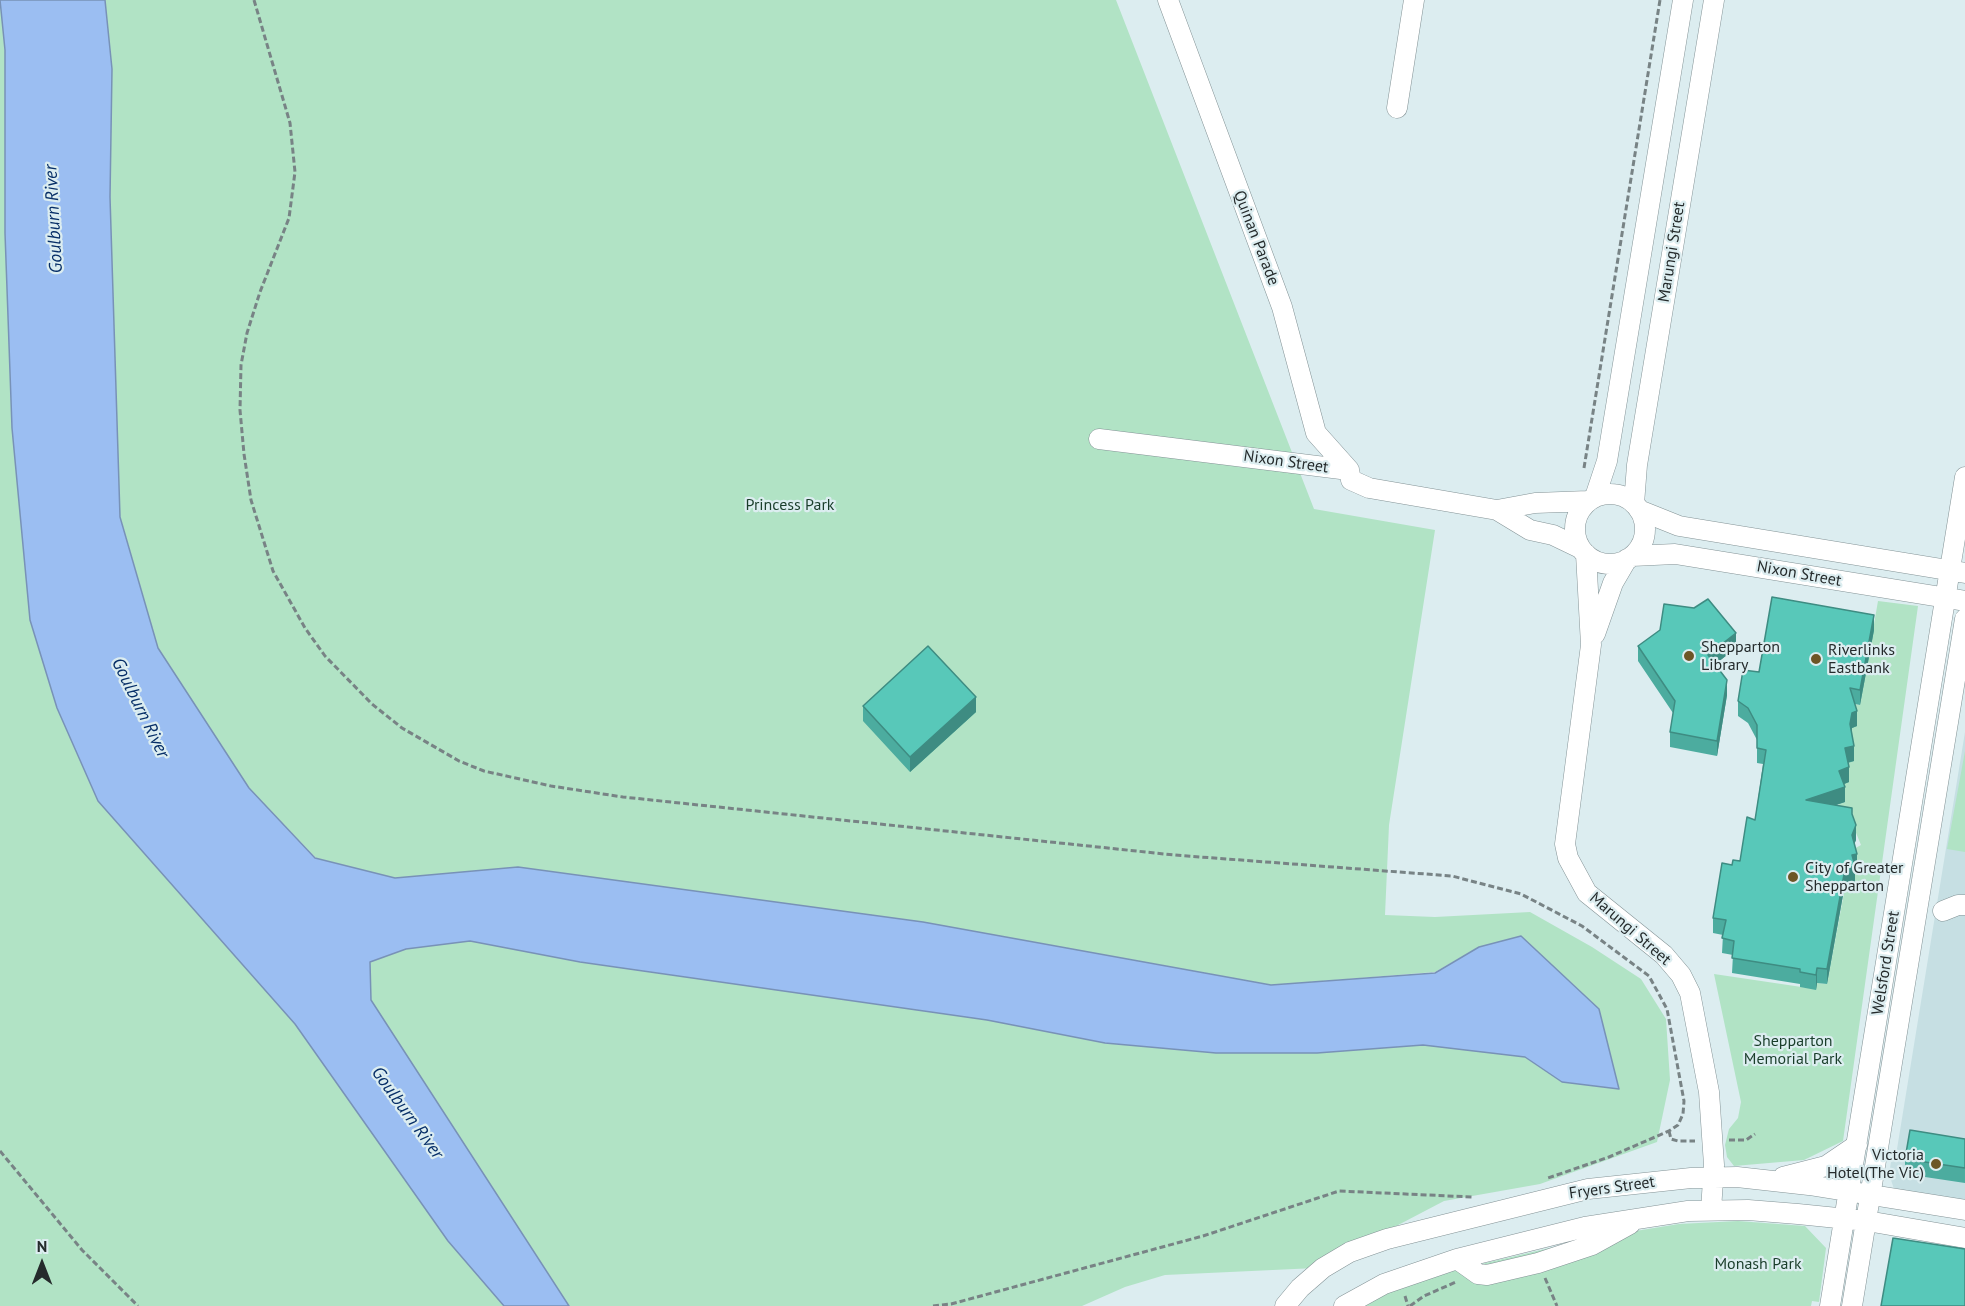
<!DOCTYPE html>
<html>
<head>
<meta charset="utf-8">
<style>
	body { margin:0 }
	#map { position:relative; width:1965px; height:1306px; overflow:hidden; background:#dcedf0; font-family:"PT Sans",sans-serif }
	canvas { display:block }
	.north { position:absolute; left:12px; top:1234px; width:60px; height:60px; -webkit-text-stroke:4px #dcedf0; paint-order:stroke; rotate:0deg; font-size:16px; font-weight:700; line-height:24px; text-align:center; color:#252b2c }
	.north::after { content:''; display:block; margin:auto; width:21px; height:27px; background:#252b2c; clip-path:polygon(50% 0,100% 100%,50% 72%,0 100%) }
</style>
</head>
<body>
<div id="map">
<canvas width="1965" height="1306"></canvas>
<div class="north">N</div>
</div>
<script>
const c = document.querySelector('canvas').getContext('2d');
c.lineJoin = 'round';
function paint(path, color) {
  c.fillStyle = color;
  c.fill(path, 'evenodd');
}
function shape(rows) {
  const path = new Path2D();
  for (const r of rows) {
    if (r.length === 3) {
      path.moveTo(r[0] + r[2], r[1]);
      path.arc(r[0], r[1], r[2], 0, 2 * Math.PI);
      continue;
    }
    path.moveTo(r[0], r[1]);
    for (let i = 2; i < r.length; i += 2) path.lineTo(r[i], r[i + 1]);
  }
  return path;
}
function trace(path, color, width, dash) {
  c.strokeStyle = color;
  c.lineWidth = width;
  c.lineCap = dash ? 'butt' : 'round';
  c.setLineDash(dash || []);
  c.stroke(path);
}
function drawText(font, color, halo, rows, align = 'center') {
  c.font = font + ' "PT Sans",sans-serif';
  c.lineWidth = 4.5;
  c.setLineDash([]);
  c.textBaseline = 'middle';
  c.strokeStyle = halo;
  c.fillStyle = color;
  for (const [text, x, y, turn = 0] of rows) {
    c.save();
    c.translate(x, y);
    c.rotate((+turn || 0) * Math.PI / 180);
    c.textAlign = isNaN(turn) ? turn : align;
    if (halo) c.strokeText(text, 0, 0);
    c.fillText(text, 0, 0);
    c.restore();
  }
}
const built = shape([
	[1965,732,1965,1201,1894,1189,1889,1174,1892,1156,1897,1149]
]);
const green = shape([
	[105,0,1116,0,1314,509,1435,530,1389,825,1385,915,1435,917,1530,912,1592,947,1641,979,1666,1019,1670,1080,1657,1142,1540,1184,1444,1201,1316,1268,1165,1275,1125,1287,1082,1306,569,1306,371,1000,370,962,406,949,470,941,580,962,987,1020,1105,1043,1216,1053,1317,1053,1423,1045,1525,1057,1562,1082,1618,1089,1599,1009,1570,981,1479,947,1435,972,1272,985,923,922,518,867,395,878,316,858,249,788,158,648,120,516,110,197,112,69],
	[0,1,5,50,5,233,12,428,30,620,57,708,98,801,295,1024,448,1241,504,1306,0,1306],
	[1878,601,1918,606,1843,1141,1804,1160,1734,1166,1727,1157,1725,1145,1729,1129,1738,1118,1741,1102,1714,974,1815,989,1817,983,1827,984,1852,850,1861,845,1852,823,1836,820,1839,804,1845,802,1841,792,1845,763,1855,704,1860,705],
	[1965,751,1965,852,1947,849],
	[1738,1221,1805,1226,1826,1248,1819,1302,1812,1301,1811,1306,1360,1306,1376,1297,1439,1274,1592,1238,1679,1224]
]);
const water = shape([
	[0,0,105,0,112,69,110,197,120,517,158,648,249,788,315,858,395,878,518,867,923,922,1271,985,1435,973,1479,947,1521,936,1599,1009,1619,1089,1562,1082,1525,1057,1423,1045,1317,1053,1216,1053,1105,1043,987,1020,580,962,470,941,406,949,370,962,371,1000,569,1306,504,1306,448,1241,295,1024,98,801,57,708,30,620,12,428,5,233,5,50,0,0]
]);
const path = shape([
	[254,0,290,123,295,172,289,218,260,292,247,333,241,365,240,410,244,454,251,500,273,571,305,628,325,656,372,704,402,728,459,761,484,771,551,786,623,797,1174,855,1452,876,1521,894,1582,926,1649,976,1667,1009,1684,1101,1683,1114,1678,1125,1669,1131,1609,1157,1548,1178],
	[1584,468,1660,0],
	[1669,1131,1671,1139,1678,1141,1695,1141],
	[1729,1140,1746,1140,1755,1134],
	[0,1151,82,1250,138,1306],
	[1545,1278,1557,1306],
	[1405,1296,1408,1306],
	[933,1306,951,1304,1203,1236,1339,1191,1472,1197],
	[1410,1306,1424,1296,1456,1282]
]);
const minor = shape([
	[1168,0,1282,307,1316,433,1349,470],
	[1397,108,1414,0],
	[1099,439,1349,470],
	[1349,470,1351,480,1369,488,1497,510,1535,503,1588,501],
	[1610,529,35],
	[1595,497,1607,461,1683,0],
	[1634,504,1637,465,1714,0],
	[1497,510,1530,530,1553,535,1580,548],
	[1639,510,1679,526,1965,573],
	[1586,554,1591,645,1565,844,1568,858,1587,893,1664,955,1681,975,1690,993,1709,1092,1714,1165,1711,1210],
	[1632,556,1675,554,1965,601],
	[1595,634,1613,583,1627,559],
	[1943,911,1958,905,1965,905],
	[1783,1177,1826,1166,1857,1145],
	[1457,1259,1478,1274,1487,1275,1538,1263,1592,1245,1630,1224],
	[1285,1306,1300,1288,1323,1268,1350,1252,1387,1239,1588,1189,1691,1178,1737,1177,1809,1185,1965,1210],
	[1344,1306,1384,1284,1457,1259,1585,1227,1688,1211,1748,1210,1798,1214,1867,1221,1965,1238],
	[1830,1306,1965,477],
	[1852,1306,1965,619]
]);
const wall = shape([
	[1874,630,1860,705,1855,704,1857,726,1852,728,1851,732,1854,761,1848,763,1849,782,1844,784,1845,802,1836,805,1852,816,1856,840,1854,844,1857,869,1855,869,1855,882,1845,884,1827,984,1817,983,1816,990,1800,987,1800,984,1732,973,1733,955,1722,953,1723,935,1713,933,1713,918,1732,865,1740,861,1755,820,1763,764,1757,763,1757,740,1748,723,1738,716,1738,701,1759,672],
	[1638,646,1736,648,1715,664,1727,695,1717,756,1670,747,1670,732,1673,713,1638,661],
	[863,706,976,712,910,772,863,721],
	[1965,1139,1965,1183,1905,1174,1905,1159]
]);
const shadedWall = shape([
	[1874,615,1874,630,1860,705,1860,690],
	[1736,633,1736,648,1708,670,1708,655],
	[1727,680,1727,695,1717,756,1717,741],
	[976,697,976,712,910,772,910,757],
	[1857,711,1857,726,1852,728,1850,739,1850,724,1852,713],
	[1854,746,1854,761,1845,763,1845,748],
	[1849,767,1849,782,1839,786,1839,771],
	[1845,787,1845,802,1806,815,1806,800],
	[1856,825,1856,840,1852,850,1852,835],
	[1857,854,1857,869,1855,869,1855,882,1845,884,1827,984,1827,969,1845,869,1852,855],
	[1817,968,1817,983,1816,990,1816,975]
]);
const building = shape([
	[1772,597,1874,615,1860,690,1850,688,1857,711,1852,713,1850,724,1854,746,1845,748,1849,767,1839,771,1845,787,1806,800,1852,808,1852,814,1856,825,1852,835,1857,854,1852,855,1855,866,1845,869,1827,969,1817,968,1816,975,1800,972,1800,969,1732,958,1734,941,1722,938,1726,920,1713,918,1722,863,1732,865,1733,860,1740,861,1747,817,1755,820,1766,750,1757,748,1757,725,1748,708,1738,701,1743,670,1759,672,1772,597],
	[1708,599,1736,633,1708,655,1727,680,1717,741,1670,732,1675,701,1638,646,1660,630,1664,604,1694,608,1708,599],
	[928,646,976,697,910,757,863,706,928,646],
	[1910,1130,1965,1139,1965,1168,1905,1159,1910,1130],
	[1893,1238,1965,1249,1965,1306,1881,1306,1893,1238]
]);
const markers = [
	[1689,656,6,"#6d5626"],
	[1816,659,6,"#6d5626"],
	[1793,877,6,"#6d5626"],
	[1936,1164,6,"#6d5626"]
];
const streetNames = [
	["Quinan Parade",1256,238,69],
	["Marungi Street",1672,252,-81],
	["Nixon Street",1286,462,8],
	["Nixon Street",1799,574,10],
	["Marungi Street",1630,929,41],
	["Welsford Street",1886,963,-81],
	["Fryers Street",1612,1188,-8]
];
const parkNames = [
	["Princess Park",790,505],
	["Shepparton",1793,1041],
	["Memorial Park",1793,1059],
	["Monash Park",1758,1264]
];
const poiNames = [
	["Shepparton",1701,647],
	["Library",1701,665],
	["Riverlinks",1828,650],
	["Eastbank",1828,668],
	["City of Greater",1805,868],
	["Shepparton",1805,886],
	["Victoria",1924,1155,"right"],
	["Hotel(The Vic)",1924,1173,"right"]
];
const waterNames = [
	["Goulburn River",54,219,-93],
	["Goulburn River",140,708,64],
	["Goulburn River",407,1113,54]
];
paint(built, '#c6dfe3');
paint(green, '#b1e3c5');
paint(water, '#9bbef2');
trace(water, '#7892b7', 1.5);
trace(minor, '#849396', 21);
trace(path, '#788385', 3, [6, 3]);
trace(minor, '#fff', 20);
paint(wall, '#4cac9f');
paint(shadedWall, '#3e8c82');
paint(building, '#58c8b9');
trace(building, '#3e8c82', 1.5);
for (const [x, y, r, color] of markers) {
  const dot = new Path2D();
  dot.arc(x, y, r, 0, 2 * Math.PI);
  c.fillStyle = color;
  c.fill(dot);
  trace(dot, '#dcedf0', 2);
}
drawText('16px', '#252b2c', '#dcedf0', streetNames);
drawText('16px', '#1a3e2b', '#dcedf0', parkNames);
drawText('16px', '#252b2c', '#dcedf0', poiNames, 'left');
drawText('italic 18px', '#072f68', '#dcedf0', waterNames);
</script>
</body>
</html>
